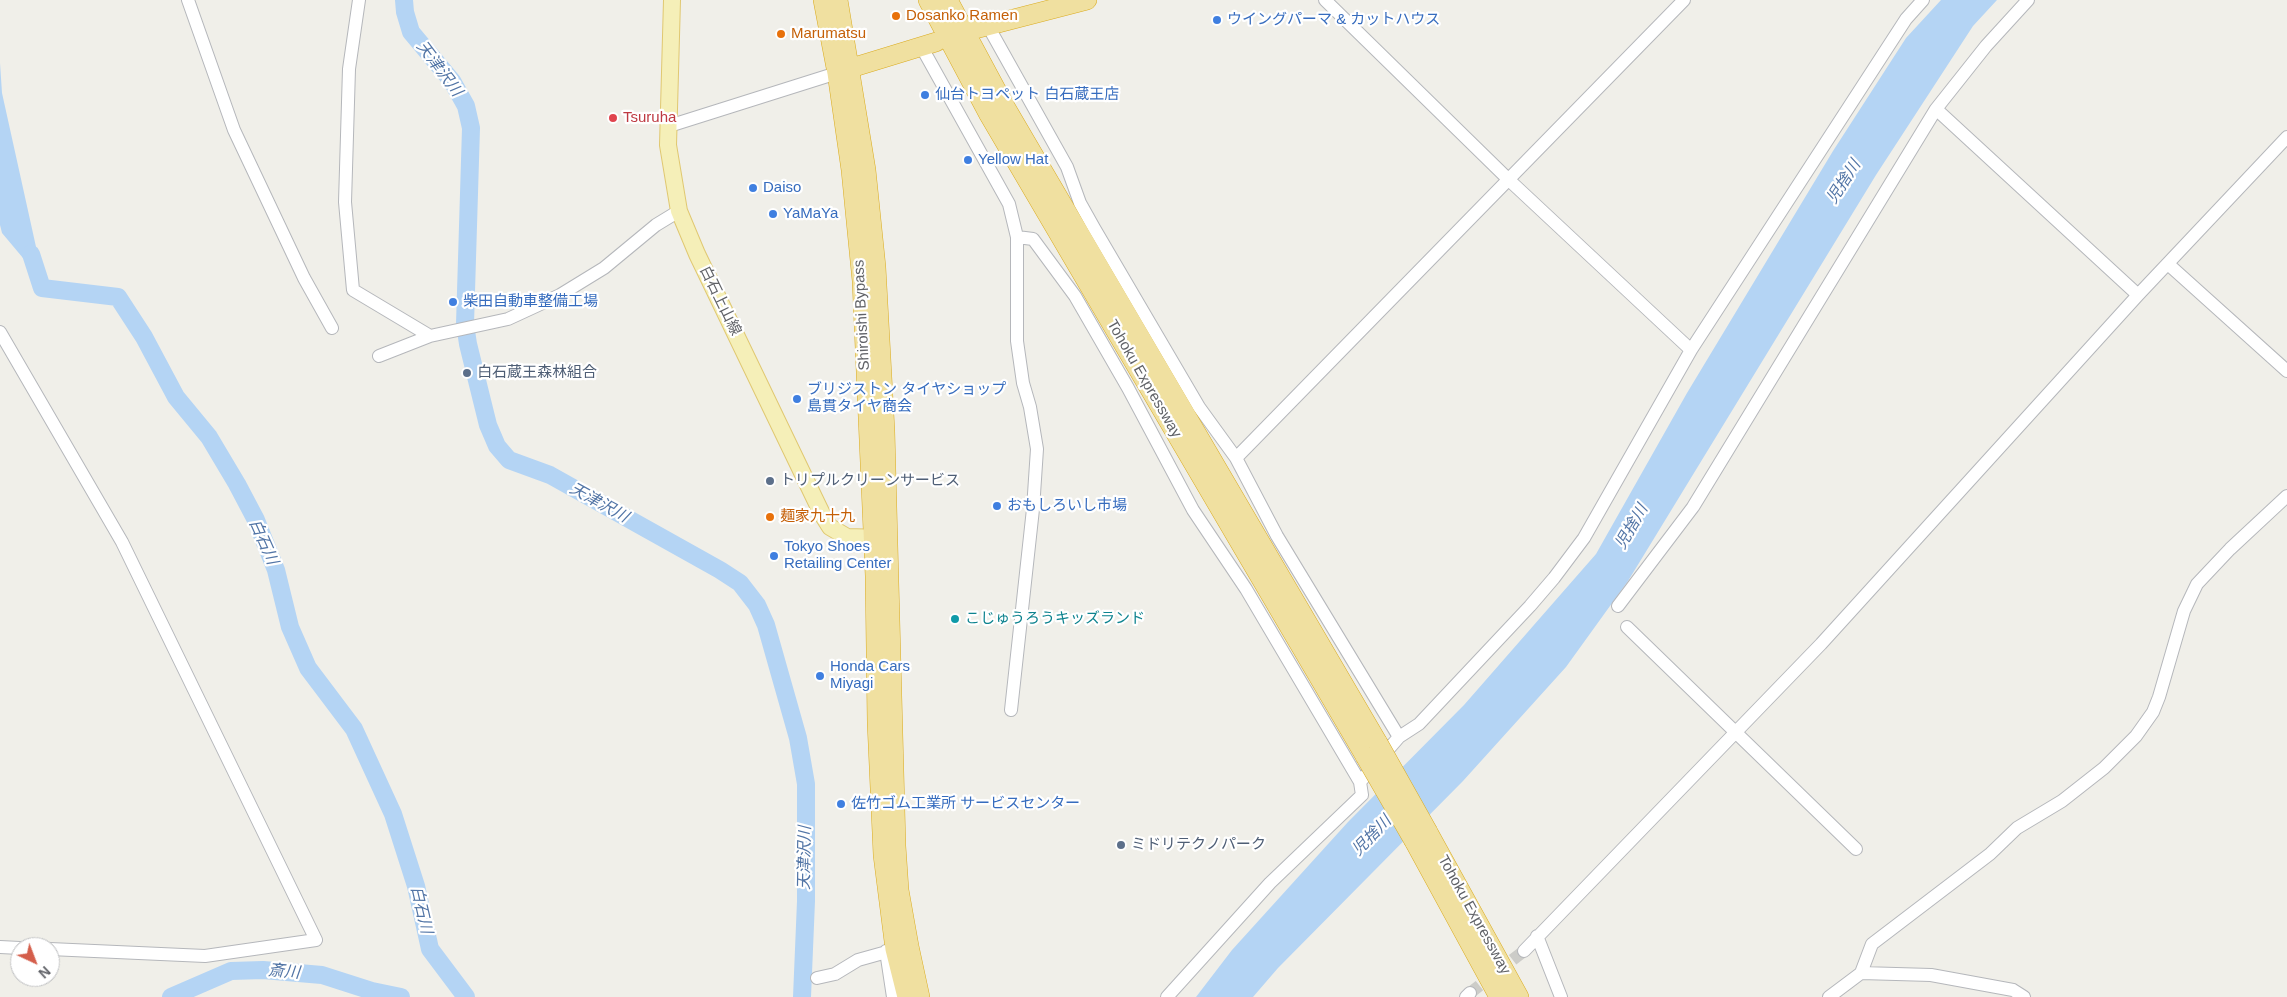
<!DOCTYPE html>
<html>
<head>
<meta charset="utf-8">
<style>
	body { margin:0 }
	#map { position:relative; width:2287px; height:997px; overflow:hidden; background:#f0efe9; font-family:Arial,sans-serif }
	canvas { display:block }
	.north { position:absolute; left:10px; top:937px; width:50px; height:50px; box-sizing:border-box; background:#fff; border:1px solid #bfc0c2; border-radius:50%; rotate:137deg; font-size:14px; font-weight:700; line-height:20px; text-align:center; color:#606267 }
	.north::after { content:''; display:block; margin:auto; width:18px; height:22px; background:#d45e4b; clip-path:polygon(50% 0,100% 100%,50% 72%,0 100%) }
</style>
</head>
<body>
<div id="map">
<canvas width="2287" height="997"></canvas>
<div class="north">N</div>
</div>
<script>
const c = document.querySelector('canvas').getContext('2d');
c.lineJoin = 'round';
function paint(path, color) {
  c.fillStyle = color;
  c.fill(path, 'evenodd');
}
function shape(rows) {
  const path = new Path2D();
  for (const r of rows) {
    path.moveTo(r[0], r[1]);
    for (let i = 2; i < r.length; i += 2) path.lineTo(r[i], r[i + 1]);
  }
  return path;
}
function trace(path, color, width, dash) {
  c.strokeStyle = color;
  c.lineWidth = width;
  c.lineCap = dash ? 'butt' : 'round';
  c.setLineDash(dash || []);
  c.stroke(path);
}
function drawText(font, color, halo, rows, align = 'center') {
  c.font = font + ' Arial,"Noto Sans JP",sans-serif';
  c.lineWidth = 4.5;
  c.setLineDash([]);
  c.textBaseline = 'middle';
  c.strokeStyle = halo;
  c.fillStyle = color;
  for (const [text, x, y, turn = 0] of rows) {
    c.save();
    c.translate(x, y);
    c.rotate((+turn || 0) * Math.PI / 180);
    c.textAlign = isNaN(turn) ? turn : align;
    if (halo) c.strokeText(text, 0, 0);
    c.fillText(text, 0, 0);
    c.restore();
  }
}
const water = shape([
	[1941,0,1997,0,1973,26,1876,175,1628,581,1566,667,1463,781,1278,968,1253,997,1196,997,1232,950,1348,822,1464,705,1596,554,1687,393,1833,151,1906,38],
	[0,63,2,93,44,283,2,233,0,225]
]);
const river = shape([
	[404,0,405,12,411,32,452,81,466,106,471,128,465,324,468,344,488,425,497,446,509,460,550,475,720,570,740,583,757,605,766,625,798,738,806,784,806,901,802,997],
	[31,254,42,288,118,297,144,337,176,397,209,437,237,484,256,520,276,570,290,627,308,668,354,729,393,814,416,886,430,949,466,997],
	[171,997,231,971,263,970,322,975,372,991,401,997]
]);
const minorTunnel = shape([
	[1470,993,1524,951]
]);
const minor = shape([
	[188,0,234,130,304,278,332,328],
	[359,0,349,69,345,202,353,290,430,336],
	[1325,0,1509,180,1691,350],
	[988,26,1067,167,1080,203,1094,228,1199,407,1236,458,1277,536,1399,737],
	[921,46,1009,204,1017,237,1017,341,1023,383,1030,407,1037,449,1033,509,1011,710],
	[1936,109,2138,295],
	[669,126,837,73],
	[1017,237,1033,239,1075,296,1128,388,1193,510,1246,589,1360,782,1362,795,1270,883,1167,997],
	[2168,264,2287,371],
	[0,332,122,542,316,940,205,956,50,949],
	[379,356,430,336,508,319,560,295,604,268,656,225,679,211],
	[1236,458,1684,0],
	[1618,606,1693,507,1936,109,1986,46,2028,0],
	[1627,627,1856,849],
	[1360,782,1399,737,1419,724,1530,606,1554,578,1584,538,1691,350,1906,19,1923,0],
	[1537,936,1561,997],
	[0,947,20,948],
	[886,951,893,997],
	[1524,951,1821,644,2138,295,2287,137],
	[1861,973,1931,975,2013,990,2024,997],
	[817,978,835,974,858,960,901,948],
	[1466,997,1470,993],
	[1829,997,1861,973,1872,944,1990,854,2017,828,2062,801,2104,768,2136,736,2153,712,2159,697,2184,611,2197,584,2230,549,2287,496]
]);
const major = shape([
	[672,0,668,145,679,211,697,254,823,516,830,527,847,537,885,538]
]);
const highway = shape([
	[823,0,837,73,851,170,862,281,875,576,877,722,883,855,895,949,907,997],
	[838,0,866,170,876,267,885,431,896,846,899,890,909,946,920,997],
	[928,0,989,115,1365,756],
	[948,0,1006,108,1378,743],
	[975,29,1087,0],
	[838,72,936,42],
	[1428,832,1519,997],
	[1414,841,1499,997]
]);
const highwayBridge = shape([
	[1378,743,1428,832],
	[1365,756,1414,841]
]);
const markers = [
	[896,16,5,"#e8710a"],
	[1217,20,5,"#3f7fe0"],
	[781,34,5,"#e8710a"],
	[925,95,5,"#3f7fe0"],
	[613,118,5,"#e0444e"],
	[968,160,5,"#3f7fe0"],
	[753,188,5,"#3f7fe0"],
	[773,214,5,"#3f7fe0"],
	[453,302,5,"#3f7fe0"],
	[467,373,5,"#5c6f8a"],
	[797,399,5,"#3f7fe0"],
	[770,481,5,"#5c6f8a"],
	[997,506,5,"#3f7fe0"],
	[770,517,5,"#e8710a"],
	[774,556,5,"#3f7fe0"],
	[955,619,5,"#0f9aa8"],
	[820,676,5,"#3f7fe0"],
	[841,804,5,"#3f7fe0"],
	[1121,845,5,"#5c6f8a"]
];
const foodNames = [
	["Dosanko Ramen",906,16],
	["Marumatsu",791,34],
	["麺家九十九",780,517]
];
const shopNames = [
	["ウイングパーマ & カットハウス",1227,20],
	["仙台トヨペット 白石蔵王店",935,95],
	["Yellow Hat",978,160],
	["Daiso",763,188],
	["YaMaYa",783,214],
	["柴田自動車整備工場",463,302],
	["ブリジストン タイヤショップ",807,390],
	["島貫タイヤ商会",807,407],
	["おもしろいし市場",1007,506],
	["Tokyo Shoes",784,547],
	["Retailing Center",784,564],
	["Honda Cars",830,667],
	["Miyagi",830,684],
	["佐竹ゴム工業所 サービスセンター",851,804]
];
const healthNames = [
	["Tsuruha",623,118]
];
const streetNames = [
	["白石上山線",720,301,64],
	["Shiroishi Bypass",862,315,-93],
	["Tohoku Expressway",1144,379,60],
	["Tohoku Expressway",1474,915,61]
];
const serviceNames = [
	["白石蔵王森林組合",477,373],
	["トリプルクリーンサービス",780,481],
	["ミドリテクノパーク",1131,845]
];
const cultureNames = [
	["こじゅうろうキッズランド",965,619]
];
const waterNames = [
	["天津沢川",439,69,53],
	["児捨川",1844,182,-57],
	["天津沢川",599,503,29],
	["児捨川",1632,527,-60],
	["白石川",263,542,66],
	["児捨川",1372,836,-46],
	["天津沢川",805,858,-89],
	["白石川",421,910,77],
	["斎川",284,972,5]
];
paint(water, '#b4d4f4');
trace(river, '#b4d4f4', 18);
trace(minorTunnel, '#ccccc8', 12, [12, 6]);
trace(minor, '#b5b7bb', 14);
trace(major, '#e0c871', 18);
trace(highway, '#daab1f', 20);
trace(minor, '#fff', 12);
trace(major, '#f5efb8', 16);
trace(highway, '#f0e0a0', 19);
trace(highwayBridge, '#daab1f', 20, []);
trace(highwayBridge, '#f0e0a0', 19);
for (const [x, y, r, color] of markers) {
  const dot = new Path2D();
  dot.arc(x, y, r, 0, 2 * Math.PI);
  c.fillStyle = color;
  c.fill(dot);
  trace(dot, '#fff', 2);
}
drawText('15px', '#c56008', '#fff', foodNames, 'left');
drawText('15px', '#366cbe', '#fff', shopNames, 'left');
drawText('15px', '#be3a42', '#fff', healthNames, 'left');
drawText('15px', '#606267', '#fff', streetNames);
drawText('15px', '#4e5e75', '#fff', serviceNames, 'left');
drawText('15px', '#0d838f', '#fff', cultureNames, 'left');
drawText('italic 16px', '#5275a6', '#fff', waterNames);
</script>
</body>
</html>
